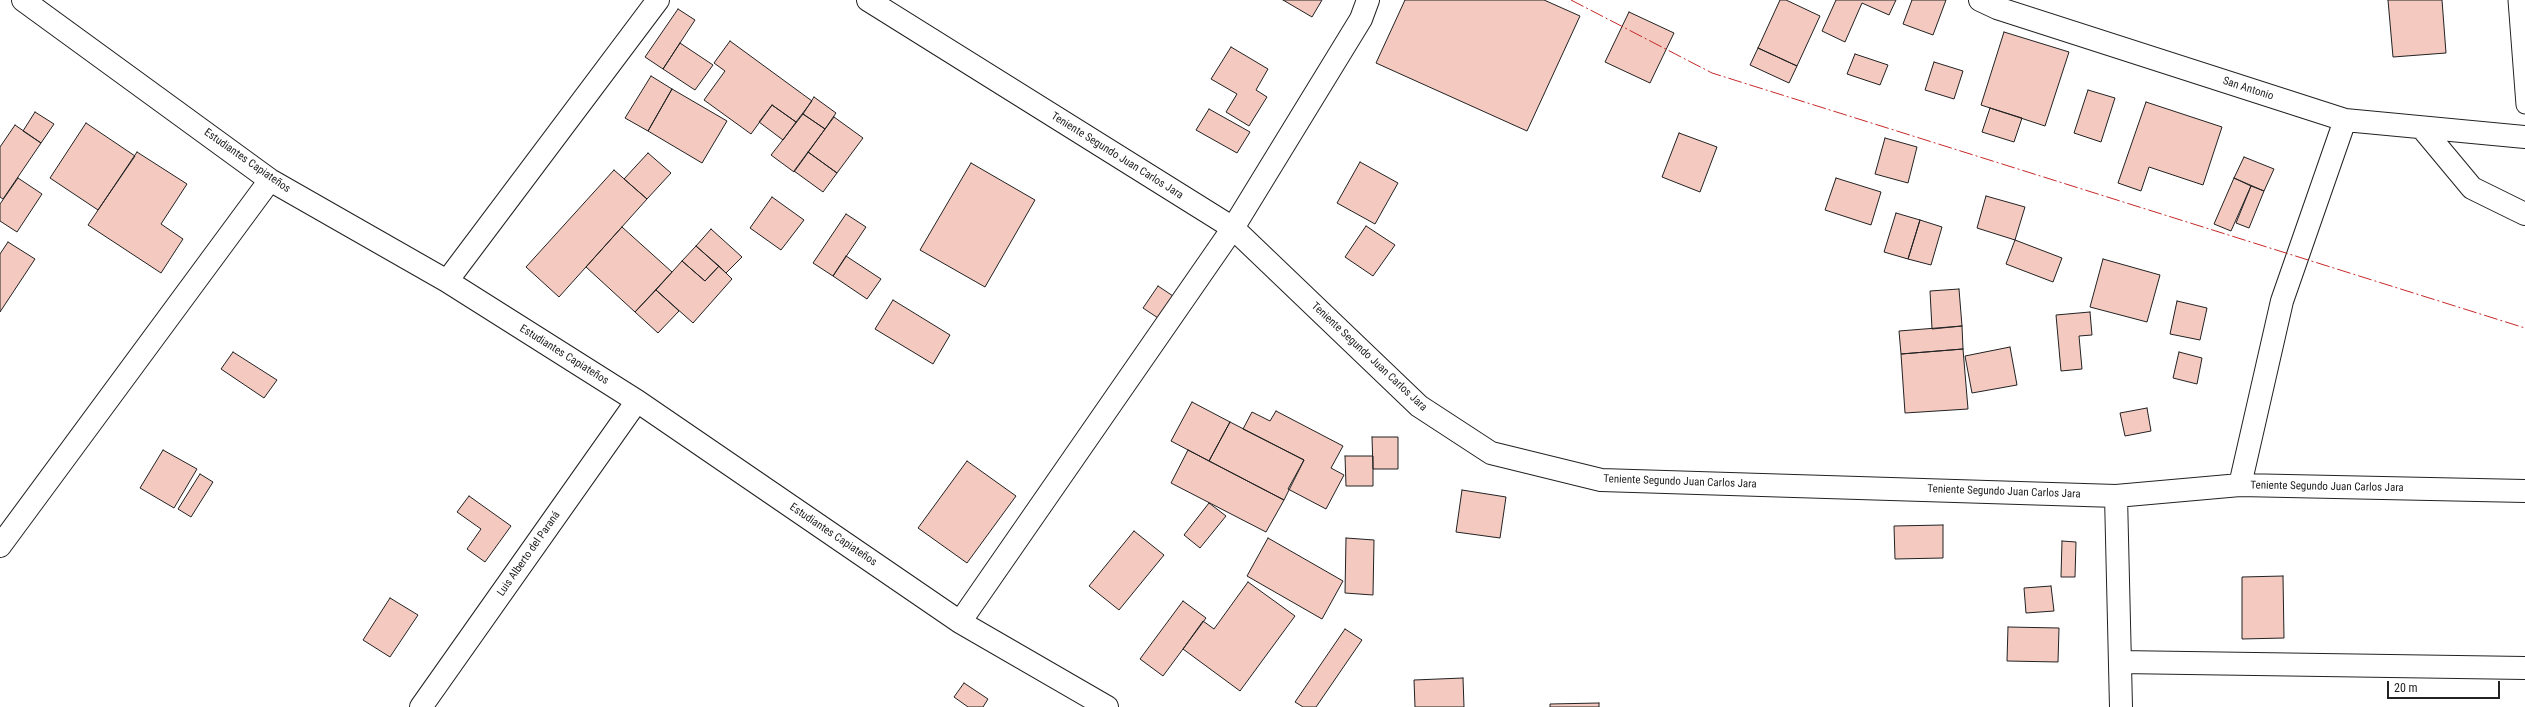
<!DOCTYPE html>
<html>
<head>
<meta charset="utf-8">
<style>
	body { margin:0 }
	#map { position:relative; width:2525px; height:707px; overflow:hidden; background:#fff; font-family:"Roboto Condensed",sans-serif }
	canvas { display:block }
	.scale { position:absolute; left:2387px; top:681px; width:113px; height:18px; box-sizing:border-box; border:2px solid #222; border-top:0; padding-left:5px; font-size:12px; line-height:14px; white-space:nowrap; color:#222; -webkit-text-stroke:3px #fff; paint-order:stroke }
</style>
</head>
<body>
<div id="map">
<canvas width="2525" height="707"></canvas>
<div class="scale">20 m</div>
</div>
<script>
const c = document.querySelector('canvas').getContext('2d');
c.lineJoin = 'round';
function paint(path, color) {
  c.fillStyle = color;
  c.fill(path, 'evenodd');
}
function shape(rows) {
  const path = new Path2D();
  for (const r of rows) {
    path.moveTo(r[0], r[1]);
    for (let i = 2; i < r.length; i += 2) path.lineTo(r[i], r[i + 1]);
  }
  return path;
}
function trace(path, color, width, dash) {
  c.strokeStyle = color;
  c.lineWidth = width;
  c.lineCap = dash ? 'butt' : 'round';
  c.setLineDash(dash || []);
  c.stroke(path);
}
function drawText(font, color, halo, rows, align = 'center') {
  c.font = font + ' "Roboto Condensed",sans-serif';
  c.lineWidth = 3;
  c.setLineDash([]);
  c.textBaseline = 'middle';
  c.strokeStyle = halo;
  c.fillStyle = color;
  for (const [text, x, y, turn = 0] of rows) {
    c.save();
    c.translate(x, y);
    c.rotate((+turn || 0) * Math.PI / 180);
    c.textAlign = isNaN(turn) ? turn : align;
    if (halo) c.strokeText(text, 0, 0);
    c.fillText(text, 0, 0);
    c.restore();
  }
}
const building = shape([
	[1283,0,1322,0,1312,17,1283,0],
	[1405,0,1544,0,1580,16,1527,131,1376,63,1405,0],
	[1780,0,1786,0,1820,16,1797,66,1758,48,1780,0],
	[1836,0,1896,0,1889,15,1862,3,1845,42,1822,31,1836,0],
	[1912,0,1946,0,1933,35,1903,24,1912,0],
	[2388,0,2442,0,2446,53,2393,57,2388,0],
	[678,9,695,20,663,69,645,57,678,9],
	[1629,12,1674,33,1650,83,1605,62,1629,12],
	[2004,32,2069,52,2045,126,1981,105,2004,32],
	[730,41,812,101,796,122,772,105,751,134,704,100,725,71,714,63,730,41],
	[680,43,713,65,695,90,663,69,680,43],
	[1231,47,1268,69,1256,90,1267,97,1249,126,1226,112,1237,94,1211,79,1231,47],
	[1758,48,1797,66,1789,83,1750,65,1758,48],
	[1855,54,1888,65,1880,85,1847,74,1855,54],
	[1934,62,1963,71,1954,99,1925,90,1934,62],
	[651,76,672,89,648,131,625,118,651,76],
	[672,89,727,121,702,163,648,131,672,89],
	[2088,90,2115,98,2101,142,2074,133,2088,90],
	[814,97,836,113,825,129,803,114,814,97],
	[2146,102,2222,127,2203,185,2149,167,2141,191,2118,183,2146,102],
	[772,105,796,122,783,140,759,122,772,105],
	[1990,108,2022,118,2014,142,1982,132,1990,108],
	[1209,109,1250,132,1237,153,1196,130,1209,109],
	[35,112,54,124,41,143,23,131,35,112],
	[803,114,825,129,794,172,771,155,803,114],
	[834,117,863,138,837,173,808,152,834,117],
	[86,123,135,156,98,210,50,178,86,123],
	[15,125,41,143,3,199,0,197,0,147,15,125],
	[1679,133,1717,147,1700,192,1662,177,1679,133],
	[1885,138,1917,147,1908,183,1875,174,1885,138],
	[137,152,187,184,161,224,183,239,161,273,88,225,137,152],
	[808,152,837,173,823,192,794,171,808,152],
	[648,153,671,173,647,199,624,179,648,153],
	[2244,157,2274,169,2264,191,2234,178,2244,157],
	[1360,162,1398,183,1375,224,1337,203,1360,162],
	[971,163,1035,200,985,287,920,250,971,163],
	[614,170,647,199,559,297,526,267,614,170],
	[18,178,42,194,17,232,0,221,0,204,18,178],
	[1836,178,1881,192,1871,225,1825,210,1836,178],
	[2234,178,2251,186,2231,231,2214,224,2234,178],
	[2251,186,2264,191,2249,228,2236,223,2251,186],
	[1986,196,2025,207,2015,240,1977,228,1986,196],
	[772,197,804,220,781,250,750,228,772,197],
	[1896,213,1920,220,1908,259,1884,252,1896,213],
	[846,214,866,227,833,276,813,263,846,214],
	[1920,220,1942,227,1931,265,1908,259,1920,220],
	[1366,226,1395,245,1373,276,1345,257,1366,226],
	[622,227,672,272,635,312,586,267,622,227],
	[711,229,742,257,726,273,696,246,711,229],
	[2015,240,2062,258,2053,282,2006,264,2015,240],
	[8,242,35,259,0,312,0,254,8,242],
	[696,246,719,266,705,281,682,261,696,246],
	[846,256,881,279,867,299,833,276,846,256],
	[2103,259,2160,275,2147,322,2090,307,2103,259],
	[682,261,705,281,719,266,732,279,693,323,656,290,682,261],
	[1158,286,1176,298,1161,320,1143,308,1158,286],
	[1959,289,1962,326,1932,329,1930,291,1959,289],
	[656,290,679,311,658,333,635,312,656,290],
	[893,300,950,335,933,364,875,329,893,300],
	[2177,301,2207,308,2200,340,2170,334,2177,301],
	[2090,312,2092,335,2079,336,2082,369,2061,371,2056,315,2090,312],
	[1962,326,1963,349,1901,354,1899,331,1962,326],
	[2010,347,2017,385,1972,393,1965,356,2010,347],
	[1963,349,1968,409,1905,413,1901,354,1963,349],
	[233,352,277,380,264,398,221,369,233,352],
	[2179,352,2202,358,2197,384,2173,378,2179,352],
	[1192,402,1230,422,1209,461,1171,441,1192,402],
	[2147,408,2151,431,2125,436,2120,413,2147,408],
	[1276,411,1343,446,1331,468,1344,475,1326,509,1288,489,1304,460,1243,429,1252,412,1270,421,1276,411],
	[1230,422,1304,460,1284,500,1209,461,1230,422],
	[1372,437,1398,437,1398,469,1373,469,1372,437],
	[163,450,197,469,174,508,140,488,163,450],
	[1188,450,1284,500,1266,532,1171,483,1188,450],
	[1345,456,1373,456,1373,486,1346,486,1345,456],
	[967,461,1016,496,967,563,918,528,967,461],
	[200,474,213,482,191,517,178,509,200,474],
	[1462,490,1506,497,1500,538,1456,532,1462,490],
	[469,496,511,526,485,562,467,549,481,529,457,512,469,496],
	[1209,503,1226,516,1200,548,1184,535,1209,503],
	[1943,525,1943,558,1895,559,1894,526,1943,525],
	[1134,531,1164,555,1119,610,1089,586,1134,531],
	[1268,538,1343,581,1322,619,1247,576,1268,538],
	[1346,538,1374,540,1373,595,1345,593,1346,538],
	[2062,541,2076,542,2075,577,2061,577,2062,541],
	[2283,576,2284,638,2242,639,2242,577,2283,576],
	[1248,582,1295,616,1240,691,1183,649,1203,621,1214,629,1248,582],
	[2051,586,2054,611,2026,613,2024,588,2051,586],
	[390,598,418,615,390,657,363,640,390,598],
	[1183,601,1206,618,1163,676,1140,659,1183,601],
	[2008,627,2059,628,2058,662,2007,661,2008,627],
	[1345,629,1362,640,1316,707,1303,707,1295,702,1345,629],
	[1463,678,1464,707,1415,707,1414,680,1463,678],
	[964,683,988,699,983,707,968,707,954,697,964,683],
	[1599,703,1599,707,1550,707,1550,704,1599,703]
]);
const service = shape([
	[2517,0,2525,105]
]);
const minor = shape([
	[23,0,270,180,447,281,637,401,960,622,1107,707],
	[868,0,1233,228,1419,406,1491,453,1601,480,2116,496,2240,485,2525,491],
	[1980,0,1997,8,2345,120,2525,137],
	[2422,128,2472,188,2525,214],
	[447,281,658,0],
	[2240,485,2282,301,2345,120],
	[2116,496,2121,707],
	[0,546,270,180],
	[960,622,1233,228,1361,19,1368,0],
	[2120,662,2525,668],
	[421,707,637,401]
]);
const power = shape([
	[1571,0,1712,73,2525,328]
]);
const streetNames = [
	["San Antonio",2248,89,18],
	["Teniente Segundo Juan Carlos Jara",1117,156,32],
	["Estudiantes Capiateños",247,161,35],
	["Estudiantes Capiateños",564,355,32],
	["Teniente Segundo Juan Carlos Jara",1369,357,43],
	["Teniente Segundo Juan Carlos Jara",1680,482,2],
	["Teniente Segundo Juan Carlos Jara",2327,487,1],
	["Teniente Segundo Juan Carlos Jara",2004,492,2],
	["Estudiantes Capiateños",833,535,34],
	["Luis Alberto del Paraná",529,554,-55]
];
paint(building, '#f3c9c0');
trace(building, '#222', 1);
trace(service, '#222', 19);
trace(minor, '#222', 24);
trace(service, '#fff', 17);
trace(minor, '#fff', 22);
trace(power, '#c62828', 1, [14, 3, 2, 3]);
drawText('11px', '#222', '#fff', streetNames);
</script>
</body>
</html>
